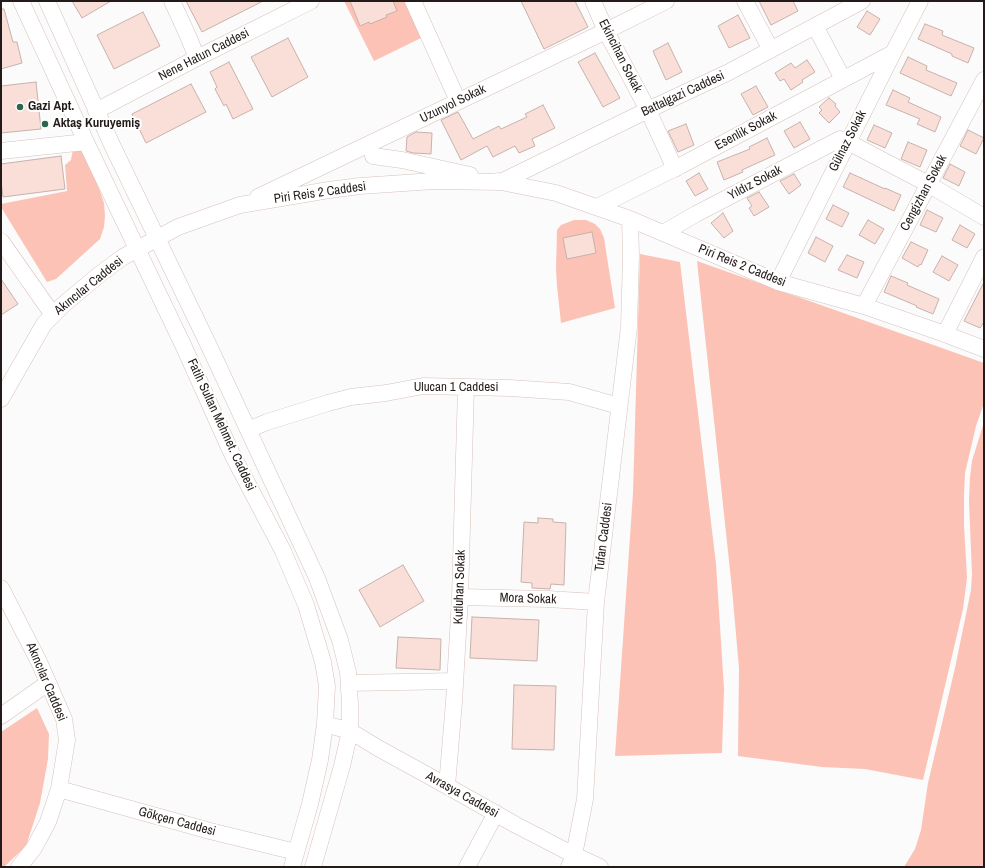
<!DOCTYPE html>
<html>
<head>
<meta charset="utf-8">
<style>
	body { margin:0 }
	#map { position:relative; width:985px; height:868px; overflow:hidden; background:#fbfbfb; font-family:"Archivo Narrow",sans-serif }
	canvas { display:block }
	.frame { position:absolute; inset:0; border:2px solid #231b19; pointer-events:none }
</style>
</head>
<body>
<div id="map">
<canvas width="985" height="868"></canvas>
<div class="frame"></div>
</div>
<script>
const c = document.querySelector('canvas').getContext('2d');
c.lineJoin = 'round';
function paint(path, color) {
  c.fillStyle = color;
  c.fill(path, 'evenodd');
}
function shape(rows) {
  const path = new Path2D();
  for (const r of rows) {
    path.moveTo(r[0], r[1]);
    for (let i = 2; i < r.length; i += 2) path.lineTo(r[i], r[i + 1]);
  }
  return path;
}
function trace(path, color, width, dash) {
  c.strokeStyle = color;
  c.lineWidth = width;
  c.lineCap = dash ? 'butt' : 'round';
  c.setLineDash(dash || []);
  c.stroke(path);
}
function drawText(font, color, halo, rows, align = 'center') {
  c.font = font + ' "Archivo Narrow",sans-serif';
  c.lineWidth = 4;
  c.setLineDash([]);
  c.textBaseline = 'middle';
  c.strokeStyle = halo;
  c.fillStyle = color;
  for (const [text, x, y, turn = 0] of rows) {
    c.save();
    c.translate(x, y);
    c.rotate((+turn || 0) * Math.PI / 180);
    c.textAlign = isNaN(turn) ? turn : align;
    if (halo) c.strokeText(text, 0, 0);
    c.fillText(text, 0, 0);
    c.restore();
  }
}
const green = shape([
	[344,1,406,1,423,37,374,61],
	[73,149,82,150,96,180,104,203,105,216,104,227,100,239,56,279,47,282,1,207,1,204,67,191,65,165,71,160],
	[574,220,586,220,595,224,600,229,604,238,615,308,561,323,557,286,556,269,557,230,561,225],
	[640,254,680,262,716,564,724,689,722,753,615,756,633,493],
	[697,261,984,363,984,403,976,426,965,473,964,495,964,525,967,578,963,609,923,780,865,769,822,767,738,756,739,668,732,589],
	[984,422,984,867,904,867,915,849,921,830,928,783,955,668,971,590,972,574,969,501,970,477,972,461],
	[37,708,49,734,48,759,40,803,26,846,4,867,1,867,1,732]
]);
const building = shape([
	[72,1,111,1,82,18,72,1],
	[186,1,263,1,202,32,186,1],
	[350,1,393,1,397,11,386,15,387,17,370,24,369,22,360,26,350,1],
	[521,1,575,1,588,27,544,49,521,1],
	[759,1,793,1,798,11,771,25,759,1],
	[1,9,4,9,13,42,17,42,22,63,1,69,1,9],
	[867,11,880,19,870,35,857,27,867,11],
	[143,12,160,46,114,69,97,35,143,12],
	[738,15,750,38,729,48,718,26,738,15],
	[925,24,943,31,942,35,974,48,968,63,952,56,952,54,918,39,925,24],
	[288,38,308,77,272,97,251,57,288,38],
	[668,43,682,72,666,80,653,51,668,43],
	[595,53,620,98,603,107,578,62,595,53],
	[908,57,927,66,926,70,957,83,951,96,900,73,908,57],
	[807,60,815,72,802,80,803,82,791,90,784,79,780,81,775,73,791,63,795,68,807,60],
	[229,62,253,109,233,119,226,104,224,106,215,89,217,87,210,72,229,62],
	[36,82,41,129,1,133,1,86,36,82],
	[191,84,206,112,146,143,132,114,191,84],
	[756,86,768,107,753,115,741,94,756,86],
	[893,90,910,98,908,102,941,117,935,132,917,124,920,119,886,105,893,90],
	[829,98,836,104,835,106,840,112,829,123,819,113,822,110,819,107,829,98],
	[543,105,555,128,532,139,535,146,519,153,515,146,493,157,487,146,461,160,441,120,458,112,473,139,499,126,501,129,527,117,525,114,543,105],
	[800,122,810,139,794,148,784,131,800,122],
	[686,124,694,145,678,152,668,131,686,124],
	[874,125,892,133,885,148,867,140,874,125],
	[968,130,984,138,976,154,960,146,968,130],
	[416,132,432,133,431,154,413,153,406,151,407,137,416,132],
	[767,138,775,155,742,170,743,172,724,180,717,162,750,149,749,147,767,138],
	[908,142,927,150,920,167,901,159,908,142],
	[61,156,65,189,3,197,1,181,1,164,61,156],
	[950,164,965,172,959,186,943,178,950,164],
	[699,173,708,189,695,196,686,181,699,173],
	[850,173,885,189,885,188,901,195,894,211,843,187,850,173],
	[794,174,801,185,789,194,780,181,794,174],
	[759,192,769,207,754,216,749,208,752,206,747,198,759,192],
	[833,205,849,213,842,227,826,219,833,205],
	[927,210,943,218,936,232,920,225,927,210],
	[723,213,733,231,724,238,711,223,723,213],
	[868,220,884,229,875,244,859,235,868,220],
	[960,225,975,234,967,248,952,240,960,225],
	[592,232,596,253,567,259,563,238,592,232],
	[816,237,833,246,825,262,808,253,816,237],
	[911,242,928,250,921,265,920,264,918,267,902,258,911,242],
	[847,255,864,262,857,278,838,270,847,255],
	[942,256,958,265,949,281,933,272,942,256],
	[891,276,908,283,907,285,939,299,933,314,916,307,917,306,884,292,891,276],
	[1,279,18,304,1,315,1,279],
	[984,282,984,322,980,328,964,321,984,282],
	[538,518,553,519,553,522,566,523,564,585,551,584,550,589,532,588,532,583,521,582,524,522,538,523,538,518],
	[403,565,424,601,380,627,359,590,403,565],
	[472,617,539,620,537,661,470,658,472,617],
	[398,637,441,639,440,670,396,668,398,637],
	[514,685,556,686,554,750,512,749,514,685]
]);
const minor = shape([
	[21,1,86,142,184,347,232,454,283,551,306,605,323,662,327,686,325,724,320,760,310,804,292,867],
	[47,1,113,147,210,348,317,578,340,640,348,672,350,704,350,731,342,766,313,867],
	[172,1,188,36,197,58],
	[413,1,458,101],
	[593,1,606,31,648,110,675,169],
	[745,1,771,50],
	[815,26,843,79],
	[96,111,197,58,311,1],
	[1,151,86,142],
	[373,156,402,160,470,175],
	[498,181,501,182,648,110,729,72,862,1],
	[258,197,606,31,666,1],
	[597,207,680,166,893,53],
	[663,233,696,214,840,139,848,142,928,184,984,217],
	[1,241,53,315],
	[778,282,893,53,920,1],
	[864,306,984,80],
	[945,334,984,257],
	[1,399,44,324,63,305,100,274,123,257,178,227,240,205,329,190,360,186,434,181,501,182,556,193,630,219,778,282,864,306,945,334,984,349],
	[248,430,267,422,328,403,351,397,386,393,423,386,510,388,569,392,619,406],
	[1,588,39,662,64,719,67,740,59,789,48,822,34,848,19,867],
	[460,597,548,599,596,602],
	[349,683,455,681],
	[1,716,48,683],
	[325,724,350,731,378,748,447,786,516,825,574,855,600,867],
	[447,786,454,702,460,597,466,387],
	[59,789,210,831,296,852],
	[467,867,496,813],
	[569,867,574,855,585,799,596,602,629,327,631,256,630,219]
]);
const markers = [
	[20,107,4,"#2b664f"],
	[45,124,4,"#2b664f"]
];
const streetNames = [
	["Nene Hatun Caddesi",204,55,-27],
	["Ekincihan Sokak",620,56,63],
	["Battalgazi Caddesi",683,94,-25],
	["Uzunyol Sokak",453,104,-26],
	["Esenlik Sokak",746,131,-28],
	["Gülnaz Sokak",848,141,-63],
	["Yıldız Sokak",755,183,-28],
	["Piri Reis 2 Caddesi",320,193,-8],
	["Cengizhan Sokak",924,193,-62],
	["Piri Reis 2 Caddesi",742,266,22],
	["Akıncılar Caddesi",89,286,-39],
	["Ulucan 1 Caddesi",456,388],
	["Fatih Sultan Mehmet. Caddesi",221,425,65],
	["Tufan Caddesi",604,537,-83],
	["Kutluhan Sokak",460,587,-88],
	["Mora Sokak",528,599,2],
	["Akıncılar Caddesi",46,682,67],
	["Avrasya Caddesi",462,795,29],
	["Gökçen Caddesi",177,822,15]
];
const poiNames = [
	["Gazi Apt.",28,107],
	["Aktaş Kuruyemiş",53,124]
];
paint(green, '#fbc2b5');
paint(building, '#fadfd8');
trace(building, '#c7b1ab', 1);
trace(minor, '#d7c1bb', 17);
trace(minor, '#fff', 16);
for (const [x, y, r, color] of markers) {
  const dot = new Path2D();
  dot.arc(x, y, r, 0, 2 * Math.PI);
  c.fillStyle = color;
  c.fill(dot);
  trace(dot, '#fff', 1.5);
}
drawText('13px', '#231b19', '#fff', streetNames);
drawText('bold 13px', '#231b19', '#fff', poiNames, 'left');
</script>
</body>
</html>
